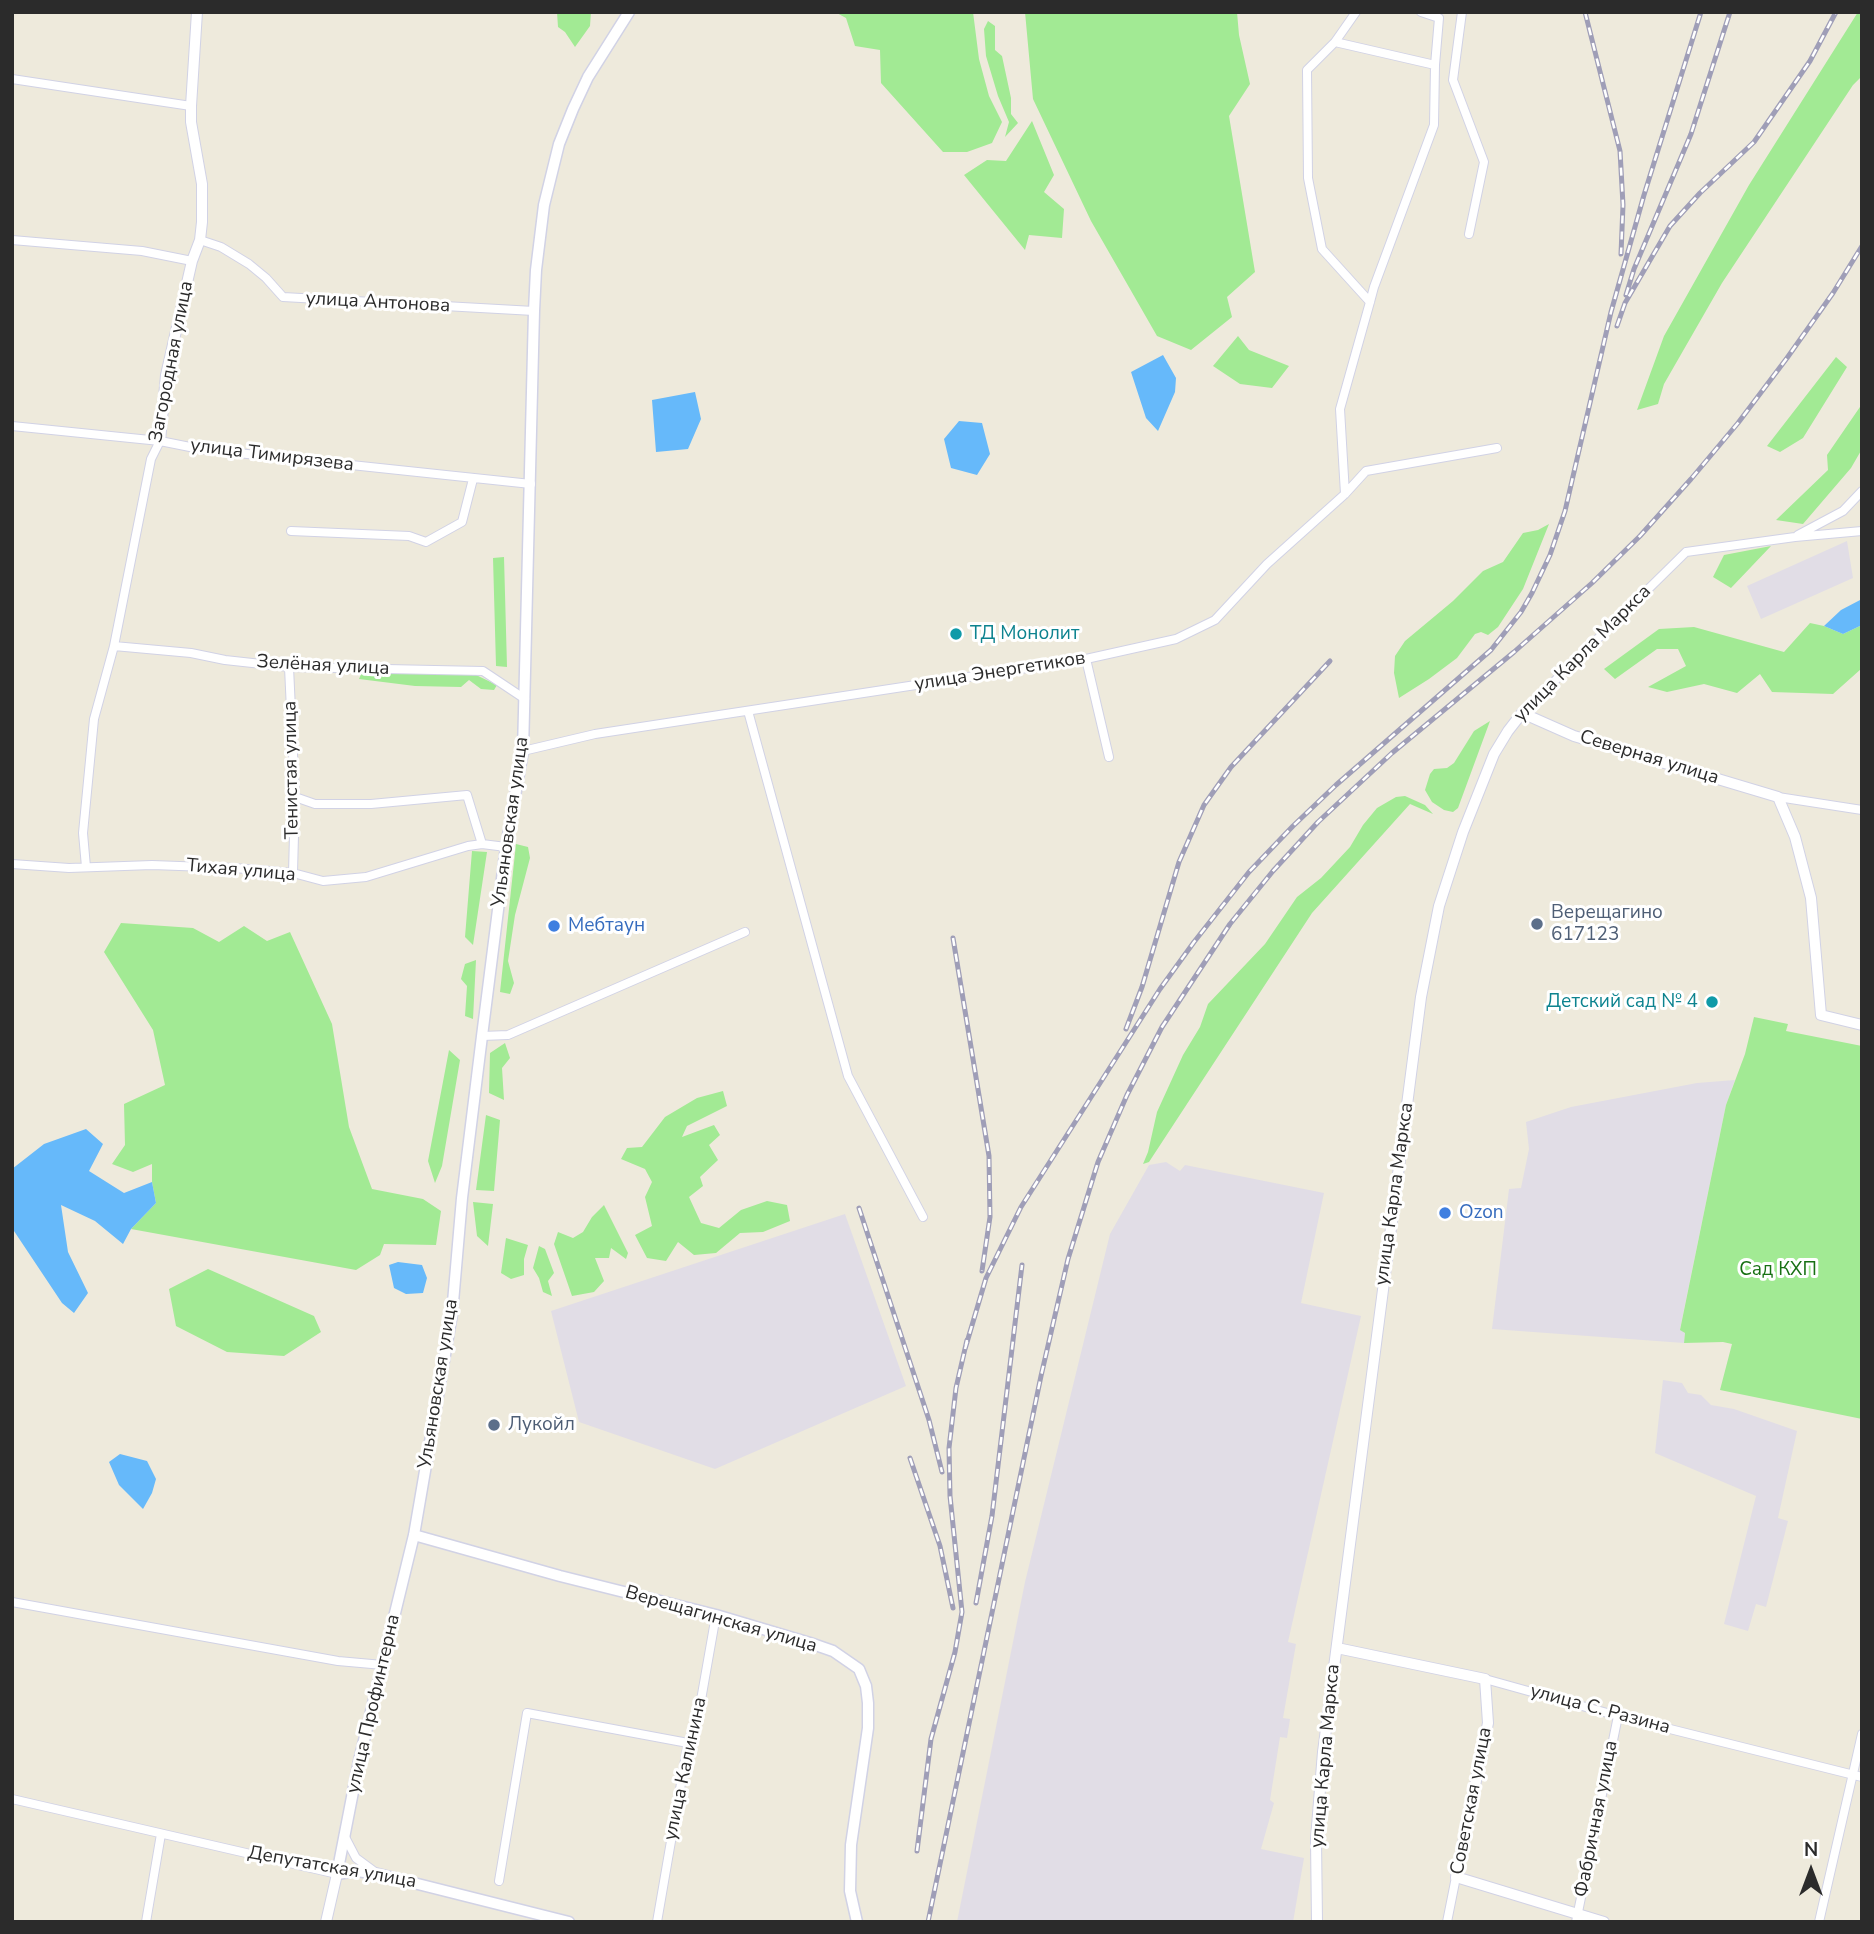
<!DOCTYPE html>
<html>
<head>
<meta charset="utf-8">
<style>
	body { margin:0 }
	#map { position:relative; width:1874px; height:1934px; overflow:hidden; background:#eeeadc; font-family:"Nunito Sans",sans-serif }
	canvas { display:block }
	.frame { position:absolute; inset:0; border:14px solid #2b2b2b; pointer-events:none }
	.north { position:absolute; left:1776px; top:1836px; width:70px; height:70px; -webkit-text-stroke:5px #fff; paint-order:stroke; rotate:0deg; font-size:19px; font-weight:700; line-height:28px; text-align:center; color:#2b2b2b }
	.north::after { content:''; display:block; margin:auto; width:24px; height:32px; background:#2b2b2b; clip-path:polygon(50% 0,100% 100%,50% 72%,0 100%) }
</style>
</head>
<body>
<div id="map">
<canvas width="1874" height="1934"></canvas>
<div class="frame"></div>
<div class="north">N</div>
</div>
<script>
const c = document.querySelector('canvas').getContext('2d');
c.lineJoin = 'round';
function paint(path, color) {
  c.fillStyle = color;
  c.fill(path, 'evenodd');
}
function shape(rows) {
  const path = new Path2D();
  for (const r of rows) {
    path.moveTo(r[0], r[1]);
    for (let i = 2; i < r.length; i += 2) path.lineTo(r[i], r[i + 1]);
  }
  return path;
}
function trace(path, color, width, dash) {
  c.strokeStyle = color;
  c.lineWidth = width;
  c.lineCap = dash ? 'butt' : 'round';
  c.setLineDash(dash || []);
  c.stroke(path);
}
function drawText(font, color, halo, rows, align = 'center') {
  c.font = font + ' "Nunito Sans",sans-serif';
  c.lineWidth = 6;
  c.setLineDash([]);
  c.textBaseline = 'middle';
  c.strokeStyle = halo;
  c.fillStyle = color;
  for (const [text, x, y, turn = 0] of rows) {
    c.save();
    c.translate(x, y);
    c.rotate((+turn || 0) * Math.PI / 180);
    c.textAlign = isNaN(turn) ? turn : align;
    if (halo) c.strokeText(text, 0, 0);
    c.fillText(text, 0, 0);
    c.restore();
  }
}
const industrial = shape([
	[1847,541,1853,578,1761,619,1747,586],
	[1735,1080,1726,1105,1680,1329,1685,1333,1684,1343,1492,1329,1509,1189,1521,1188,1529,1149,1526,1122,1571,1107,1697,1083],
	[1166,1162,1180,1171,1185,1165,1324,1193,1301,1303,1361,1316,1288,1642,1296,1644,1283,1718,1290,1719,1287,1738,1280,1737,1270,1800,1274,1803,1261,1849,1304,1858,1293,1922,957,1922,1025,1582,1110,1234,1149,1165],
	[845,1214,906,1386,715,1469,579,1422,551,1311],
	[1663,1380,1682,1383,1688,1393,1701,1395,1711,1405,1734,1409,1797,1431,1778,1518,1788,1521,1766,1607,1756,1604,1748,1631,1724,1624,1756,1496,1655,1453]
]);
const green = shape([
	[557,12,591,12,590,26,575,47,565,32,558,27],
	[835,12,973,12,979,59,989,96,1002,122,992,143,967,152,943,152,881,83,880,50,855,46,846,18],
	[1025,12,1237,12,1239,35,1250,84,1229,116,1255,272,1227,297,1232,317,1191,350,1157,336,1091,221,1033,99],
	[1858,12,1862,12,1862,76,1853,85,1722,283,1664,384,1658,404,1637,410,1664,336,1749,185],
	[988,21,995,26,995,50,1002,56,1011,98,1011,114,1018,123,1005,137,1009,122,998,96,986,56,984,29],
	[1032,121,1054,175,1044,192,1064,209,1062,238,1029,235,1025,250,964,175,987,160,1006,161],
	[1238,336,1249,350,1289,366,1272,388,1240,384,1213,366],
	[1836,357,1847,367,1803,438,1780,452,1767,446],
	[1862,404,1862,449,1851,468,1803,524,1776,520,1828,470,1827,455],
	[1549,524,1523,589,1498,627,1488,635,1481,632,1475,634,1457,658,1429,679,1399,698,1394,673,1395,656,1405,641,1453,601,1483,571,1503,562,1523,533,1538,530],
	[1771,546,1731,588,1713,577,1724,555],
	[504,557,507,667,496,666,493,558],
	[1810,623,1824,626,1843,634,1862,625,1861,669,1833,694,1772,692,1760,674,1737,693,1704,684,1667,692,1648,687,1686,666,1678,649,1657,649,1615,679,1604,669,1659,629,1694,627,1784,652],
	[362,672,476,675,497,685,494,690,481,689,469,680,461,687,415,686,359,679],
	[1490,721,1458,808,1453,812,1444,810,1432,802,1425,790,1430,774,1434,769,1447,768,1454,763,1474,731],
	[1405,796,1425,805,1433,814,1410,804,1312,913,1149,1162,1143,1164,1148,1152,1157,1112,1183,1055,1200,1027,1208,1004,1265,944,1297,897,1321,878,1350,847,1363,825,1377,808,1396,797],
	[516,844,528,847,530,858,515,915,508,961,514,983,510,994,500,992],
	[472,851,487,852,473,945,465,937],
	[121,923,193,928,219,942,244,926,267,941,290,932,332,1024,349,1127,372,1189,423,1199,441,1211,436,1245,384,1244,380,1255,356,1270,131,1229,156,1203,152,1182,152,1164,133,1172,112,1164,125,1145,124,1104,165,1085,153,1030,104,952],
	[476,960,473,1019,465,1016,467,986,461,979,465,964],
	[1754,1017,1788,1024,1786,1031,1862,1046,1862,1419,1720,1390,1732,1344,1723,1342,1684,1343,1685,1333,1680,1330,1726,1105,1745,1054],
	[505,1043,510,1058,502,1068,504,1100,489,1093,490,1053],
	[449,1050,460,1060,442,1166,435,1183,428,1161],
	[723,1091,727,1106,687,1126,682,1137,714,1125,720,1135,709,1145,718,1160,700,1177,703,1186,689,1197,701,1223,719,1228,741,1210,767,1201,787,1205,790,1221,763,1232,740,1233,716,1253,694,1255,678,1242,666,1261,647,1258,635,1235,652,1226,645,1197,652,1182,645,1169,621,1159,627,1148,642,1147,665,1117,697,1098],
	[486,1115,500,1120,494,1191,476,1190],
	[473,1202,493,1204,488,1246,477,1236],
	[604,1205,628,1253,626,1259,611,1248,609,1258,595,1258,604,1281,594,1292,572,1296,554,1244,558,1232,573,1238,583,1232,592,1217],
	[506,1238,528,1245,524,1259,524,1275,511,1279,501,1273],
	[539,1246,545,1249,554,1273,548,1281,552,1296,543,1292,539,1278,533,1268],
	[208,1269,314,1316,321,1332,284,1356,227,1352,176,1326,169,1289]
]);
const water = shape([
	[1163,355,1176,378,1175,392,1158,431,1146,418,1131,372],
	[695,392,701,419,688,449,656,452,652,400],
	[959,421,982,423,990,454,977,475,951,468,944,439],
	[1862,599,1862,625,1843,634,1824,626,1841,610],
	[86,1129,103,1144,89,1171,124,1193,152,1182,156,1203,131,1229,123,1244,95,1221,61,1205,68,1252,88,1293,74,1313,62,1303,12,1228,12,1169,44,1144],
	[398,1262,422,1265,427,1278,423,1293,406,1294,394,1288,389,1265],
	[120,1454,147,1461,156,1479,152,1493,143,1509,119,1485,109,1462]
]);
const minor = shape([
	[1421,12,1439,18,1435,65],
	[1462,12,1453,80,1484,162,1469,234],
	[1335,42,1356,12],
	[12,79,191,106],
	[12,240,142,251,192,261],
	[200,240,221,247,249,264,266,278,283,297,534,311],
	[12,426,160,441,200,449,531,484],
	[1345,494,1340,409,1370,302,1374,287,1434,125,1435,65,1335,42,1307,70,1308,178,1322,249,1370,302],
	[291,531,409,536,426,542,462,522,473,479],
	[1798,535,1843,511,1862,491],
	[114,646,191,653,225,660,289,667,483,671,525,699],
	[1086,659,1109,757],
	[289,667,295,797,293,873],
	[748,711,848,1076,923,1217],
	[1522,713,1686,552,1795,537,1862,531],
	[523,751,595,734,1086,659,1176,639,1215,620,1267,564,1345,494,1366,471,1497,448],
	[295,797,315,804,371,804,467,795,482,844],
	[1778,797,1862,810],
	[12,864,69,868,152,865,234,868,293,873,323,881,366,877,468,846,482,844,506,847],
	[86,867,83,833,94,719,114,646,151,459,160,441],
	[482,1036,508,1035,745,932],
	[12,1602,338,1661,383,1665],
	[1485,1679,1618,1716,1862,1777],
	[12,1799,337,1874],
	[344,1835,356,1858,375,1872],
	[499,1881,527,1713,688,1743],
	[146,1922,161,1834],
	[657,1922,688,1743,698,1717,716,1615],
	[1447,1922,1456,1877],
	[1576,1922,1618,1716],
	[1819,1922,1862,1734]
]);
const tertiary = shape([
	[160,441,166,375,192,261,200,240,202,222,202,184,191,122,191,106,197,12],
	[1337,1648,1485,1679,1488,1723,1456,1877,1604,1922],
	[326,1922,337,1874],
	[1317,1922,1316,1839,1323,1752,1421,997,1439,906,1463,832,1494,754,1508,731,1522,713,1574,736,1778,797,1795,837,1811,898,1821,1015,1862,1025]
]);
const secondary = shape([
	[414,1535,560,1576,716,1615,810,1643,833,1651,859,1669,866,1686,868,1703,868,1728,851,1845,850,1891,857,1922],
	[569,1922,378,1874,357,1871,337,1874,359,1761,414,1535,452,1314,462,1198,482,1036,506,847,523,751,534,311,536,270,544,205,559,144,573,109,588,77,629,12]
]);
const rail = shape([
	[1585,12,1620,151,1623,205,1621,254],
	[1626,295,1634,269,1691,134,1730,12],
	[1617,326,1625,303,1670,226,1700,193,1754,142,1810,61,1836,12],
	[953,938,989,1156,990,1217,982,1271],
	[1126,1029,1142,987,1179,862,1204,805,1231,767,1330,661],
	[859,1208,929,1420,942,1472],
	[965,1349,986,1278,1021,1207,1160,989,1194,942,1249,872,1293,826,1336,785,1491,650,1521,612,1532,593,1550,555,1565,511,1611,312,1644,195,1701,12],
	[910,1458,940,1546,953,1608],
	[976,1603,992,1516,1022,1265],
	[917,1851,931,1739,955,1652,962,1612,950,1496,949,1448,956,1388,967,1340],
	[928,1922,1041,1376,1068,1259,1098,1162,1127,1095,1162,1027,1230,924,1273,871,1318,822,1392,753,1514,652,1592,583,1640,536,1691,479,1738,423,1787,358,1833,293,1862,246]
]);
const markers = [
	[956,634,7,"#0f9aa8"],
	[1537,924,7,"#5c6f8a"],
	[554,926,7,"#3f7fe0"],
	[1712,1002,7,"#0f9aa8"],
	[1445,1213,7,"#3f7fe0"],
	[494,1425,7,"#5c6f8a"]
];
const streetNames = [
	["улица Антонова",378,303,3],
	["Загородная улица",172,362,-79],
	["улица Тимирязева",272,456,7],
	["улица Карла Маркса",1583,654,-45],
	["Зелёная улица",323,666,3],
	["улица Энергетиков",1000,672,-9],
	["Северная улица",1649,758,17],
	["Тенистая улица",292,770,-91],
	["Ульяновская улица",511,822,-82],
	["Тихая улица",241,871,5],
	["улица Карла Маркса",1395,1194,-82],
	["Ульяновская улица",439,1384,-81],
	["Верещагинская улица",721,1620,16],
	["улица Профинтерна",374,1704,-77],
	["улица С. Разина",1600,1710,15],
	["улица Карла Маркса",1326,1756,-85],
	["улица Калинина",686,1769,-78],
	["Советская улица",1472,1801,-79],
	["Фабричная улица",1597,1819,-79],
	["Депутатская улица",332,1868,10]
];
const cultureNames = [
	["ТД Монолит",970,634],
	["Детский сад № 4",1698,1002,"right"]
];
const serviceNames = [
	["Верещагино",1551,913],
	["617123",1551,935],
	["Лукойл",508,1425]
];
const shopNames = [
	["Мебтаун",568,926],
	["Ozon",1459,1213]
];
const parkNames = [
	["Сад КХП",1778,1270]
];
paint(industrial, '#e1dde6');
paint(green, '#a2ea94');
paint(water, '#66b9fa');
trace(minor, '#d1d2e5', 10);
trace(tertiary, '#d1d2e5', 12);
trace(secondary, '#d1d2e5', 13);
trace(minor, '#fff', 8);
trace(tertiary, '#fff', 10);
trace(secondary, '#fff', 10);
trace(rail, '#9f9eb7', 5);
trace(rail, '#fff', 2.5, [8]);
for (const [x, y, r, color] of markers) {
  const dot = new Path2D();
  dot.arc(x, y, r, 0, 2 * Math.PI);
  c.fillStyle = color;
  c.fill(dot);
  trace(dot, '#fff', 2.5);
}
drawText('19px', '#2b2b2b', '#fff', streetNames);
drawText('19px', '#0d838f', '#fff', cultureNames, 'left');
drawText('19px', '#4e5e75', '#fff', serviceNames, 'left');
drawText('19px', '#366cbe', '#fff', shopNames, 'left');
drawText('19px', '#177013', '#fff', parkNames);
</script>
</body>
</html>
